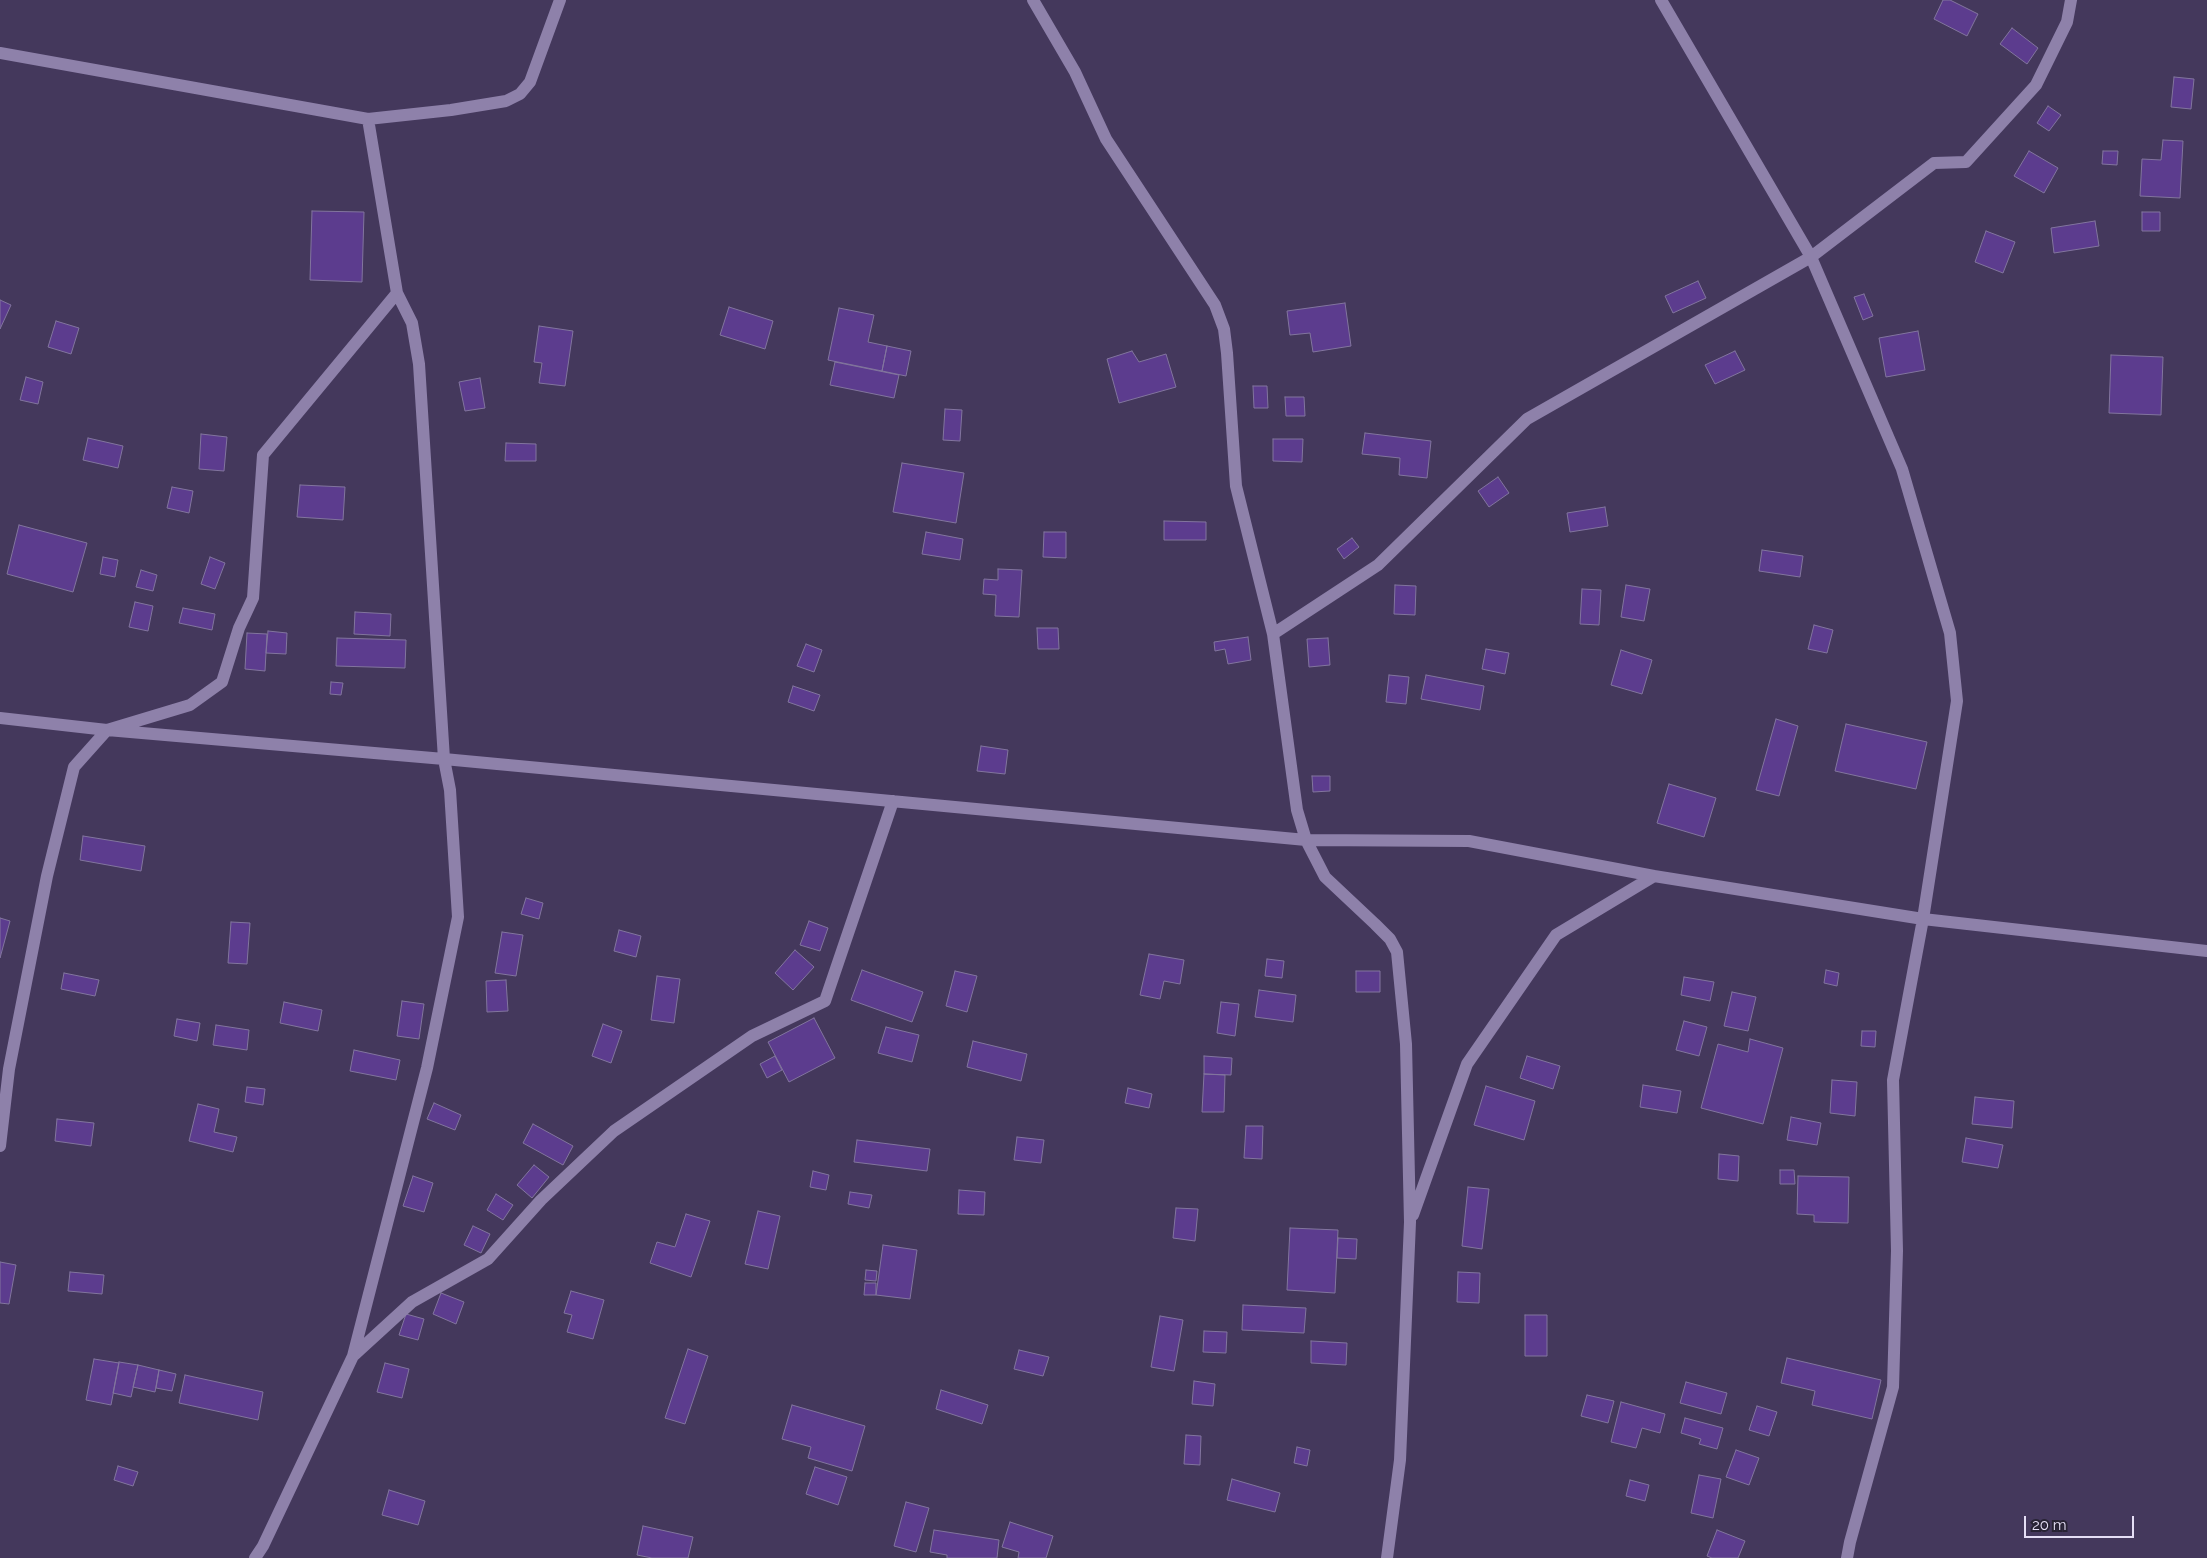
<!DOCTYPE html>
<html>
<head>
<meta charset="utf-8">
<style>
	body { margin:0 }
	#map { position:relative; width:2207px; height:1558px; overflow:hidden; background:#44385c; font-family:Raleway,sans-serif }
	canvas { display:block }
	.scale { position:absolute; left:2024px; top:1516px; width:110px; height:22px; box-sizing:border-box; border:2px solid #e5def5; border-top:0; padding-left:6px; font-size:15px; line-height:18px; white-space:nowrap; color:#e5def5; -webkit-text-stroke:4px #282334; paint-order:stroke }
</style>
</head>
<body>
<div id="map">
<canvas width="2207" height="1558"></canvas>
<div class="scale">20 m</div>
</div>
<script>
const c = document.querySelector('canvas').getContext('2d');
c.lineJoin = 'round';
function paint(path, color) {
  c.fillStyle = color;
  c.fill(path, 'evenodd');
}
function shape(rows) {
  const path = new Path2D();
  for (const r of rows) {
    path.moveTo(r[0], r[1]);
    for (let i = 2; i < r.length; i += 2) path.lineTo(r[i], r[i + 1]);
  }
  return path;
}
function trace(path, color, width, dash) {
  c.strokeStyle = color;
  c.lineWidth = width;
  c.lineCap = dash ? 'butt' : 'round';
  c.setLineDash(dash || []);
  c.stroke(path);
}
const building = shape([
	[1943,0,1950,0,1978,14,1967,36,1934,19,1943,0],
	[2012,28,2038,48,2027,64,2000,44,2012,28],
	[2174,77,2194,79,2191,109,2171,107,2174,77],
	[2048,106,2061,115,2049,131,2037,123,2048,106],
	[2163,140,2183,141,2180,198,2140,196,2142,159,2161,160,2163,140],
	[2029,151,2058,168,2044,193,2014,176,2029,151],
	[2103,151,2118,151,2117,165,2102,164,2103,151],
	[312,211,364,212,362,282,310,280,312,211],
	[2142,212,2160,212,2160,231,2142,231,2142,212],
	[2095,221,2099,246,2054,253,2051,228,2095,221],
	[1986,231,2015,242,2003,273,1975,262,1986,231],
	[1698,281,1706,298,1673,313,1665,296,1698,281],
	[1864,294,1873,316,1863,320,1854,297,1864,294],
	[0,300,11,305,0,329,0,300],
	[1345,303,1351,346,1313,352,1310,333,1290,335,1287,311,1345,303],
	[729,307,773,321,765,349,720,335,729,307],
	[839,308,874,315,868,342,887,346,882,371,828,360,839,308],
	[56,321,79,328,71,354,48,347,56,321],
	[539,326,573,331,565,386,539,383,542,363,534,362,539,326],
	[1918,331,1925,370,1886,377,1879,338,1918,331],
	[887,346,911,351,906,376,882,371,887,346],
	[1132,351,1139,362,1166,354,1176,387,1119,403,1107,359,1132,351],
	[1735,351,1745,370,1715,384,1705,365,1735,351],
	[2111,355,2163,357,2161,415,2109,413,2111,355],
	[835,362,899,375,894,398,830,385,835,362],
	[26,377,43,382,38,404,20,400,26,377],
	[480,378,485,408,465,411,459,382,480,378],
	[1253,386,1267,386,1268,408,1254,408,1253,386],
	[1285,397,1304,397,1305,416,1286,416,1285,397],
	[945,409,962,410,960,441,943,440,945,409],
	[1365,433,1431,441,1427,478,1399,475,1400,458,1362,454,1365,433],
	[201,434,227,437,224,471,199,469,201,434],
	[88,438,123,446,118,468,83,460,88,438],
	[1273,439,1303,439,1302,462,1273,461,1273,439],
	[506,443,536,444,536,461,505,461,506,443],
	[902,463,964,473,956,523,893,512,902,463],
	[1498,477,1509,493,1489,507,1478,491,1498,477],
	[300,485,345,487,343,520,297,517,300,485],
	[172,487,193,491,189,513,167,508,172,487],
	[1605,507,1608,526,1570,532,1567,513,1605,507],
	[1164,521,1206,522,1206,540,1164,540,1164,521],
	[19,525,87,543,73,592,7,574,19,525],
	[926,532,963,539,960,560,922,554,926,532],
	[1044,532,1066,532,1066,558,1043,557,1044,532],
	[1352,538,1359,547,1344,559,1337,549,1352,538],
	[1762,550,1803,556,1800,577,1759,571,1762,550],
	[103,557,118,560,115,577,100,574,103,557],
	[210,557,225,563,215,589,201,584,210,557],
	[998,569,1022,570,1019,617,995,616,996,595,983,594,984,579,998,580,998,569],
	[141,570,157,575,153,591,136,587,141,570],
	[1395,585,1416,586,1415,615,1394,614,1395,585],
	[1626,585,1650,589,1644,621,1621,617,1626,585],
	[1582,589,1601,590,1599,625,1580,624,1582,589],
	[135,602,153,606,148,631,129,627,135,602],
	[183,608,215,614,212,630,179,623,183,608],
	[355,612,391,614,390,636,354,634,355,612],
	[1814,625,1833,630,1827,653,1808,649,1814,625],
	[1037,628,1058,628,1059,649,1038,649,1037,628],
	[268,631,287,633,286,654,266,653,268,631],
	[247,633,267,634,265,671,245,669,247,633],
	[1248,637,1251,660,1228,664,1225,649,1215,651,1214,642,1248,637],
	[337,638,406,640,405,668,336,666,337,638],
	[1328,638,1330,665,1309,667,1307,639,1328,638],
	[806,644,822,650,814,672,797,666,806,644],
	[1486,649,1509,653,1505,674,1482,669,1486,649],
	[1621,650,1652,660,1642,694,1611,685,1621,650],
	[1389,675,1409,677,1406,704,1386,702,1389,675],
	[1426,675,1484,686,1480,710,1421,699,1426,675],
	[331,682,343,683,341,695,330,694,331,682],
	[793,686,820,695,814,711,788,702,793,686],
	[1776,719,1798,726,1779,796,1756,790,1776,719],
	[1846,724,1927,742,1916,789,1835,771,1846,724],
	[981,746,1008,750,1005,774,977,771,981,746],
	[1312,776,1330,776,1330,791,1313,792,1312,776],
	[1669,784,1716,798,1704,837,1657,823,1669,784],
	[83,836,145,846,141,871,80,860,83,836],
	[526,898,543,903,539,919,521,914,526,898],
	[0,918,10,921,0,958,0,918],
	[809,921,828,928,820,951,800,945,809,921],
	[231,922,250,923,247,964,228,963,231,922],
	[619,930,641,936,636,957,614,951,619,930],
	[502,932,523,935,516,976,495,973,502,932],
	[795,950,814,967,793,990,775,973,795,950],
	[1149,954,1184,960,1180,984,1164,981,1160,999,1140,995,1149,954],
	[1267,959,1284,961,1282,978,1265,976,1267,959],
	[862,970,923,992,912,1022,851,1000,862,970],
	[1826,970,1839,973,1837,986,1824,983,1826,970],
	[955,971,977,976,967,1012,946,1006,955,971],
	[1356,971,1380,971,1380,992,1356,992,1356,971],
	[64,973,99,980,95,996,61,989,64,973],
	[657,976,680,979,674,1023,651,1020,657,976],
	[1684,977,1714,982,1710,1001,1681,995,1684,977],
	[506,980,508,1011,487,1012,486,981,506,980],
	[1259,990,1296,995,1293,1022,1255,1017,1259,990],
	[1732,992,1756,997,1748,1031,1724,1026,1732,992],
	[402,1001,424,1004,419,1039,397,1036,402,1001],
	[284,1002,322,1010,318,1031,280,1023,284,1002],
	[1221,1002,1239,1004,1235,1036,1217,1033,1221,1002],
	[814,1018,835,1058,789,1082,768,1042,814,1018],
	[177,1019,200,1023,197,1041,174,1036,177,1019],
	[1684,1021,1707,1027,1699,1056,1676,1050,1684,1021],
	[603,1024,622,1031,611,1063,592,1056,603,1024],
	[216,1025,249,1030,247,1050,213,1045,216,1025],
	[886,1027,919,1035,912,1062,878,1053,886,1027],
	[1862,1031,1876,1031,1875,1047,1861,1046,1862,1031],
	[1750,1039,1783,1048,1763,1124,1701,1108,1718,1044,1748,1052,1750,1039],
	[973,1041,1027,1054,1021,1081,967,1067,973,1041],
	[354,1050,400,1060,396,1080,350,1071,354,1050],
	[775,1056,782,1070,767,1078,760,1064,775,1056],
	[1204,1056,1232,1058,1231,1075,1204,1074,1204,1056],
	[1527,1056,1560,1066,1553,1089,1520,1078,1527,1056],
	[1204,1074,1225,1075,1224,1112,1202,1112,1204,1074],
	[1832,1080,1857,1082,1855,1116,1830,1113,1832,1080],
	[1643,1085,1681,1091,1677,1113,1640,1107,1643,1085],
	[1486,1086,1535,1101,1524,1140,1474,1125,1486,1086],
	[247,1087,265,1089,263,1105,245,1102,247,1087],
	[1128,1088,1152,1094,1149,1108,1125,1103,1128,1088],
	[1975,1097,2014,1101,2012,1128,1972,1124,1975,1097],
	[434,1103,461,1115,455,1130,427,1119,434,1103],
	[198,1104,219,1109,214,1132,237,1137,233,1152,189,1141,198,1104],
	[1791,1117,1821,1123,1817,1145,1787,1140,1791,1117],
	[57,1119,94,1123,91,1146,55,1141,57,1119],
	[533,1124,573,1146,563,1165,523,1143,533,1124],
	[1246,1126,1263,1126,1262,1159,1244,1158,1246,1126],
	[1017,1137,1044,1140,1041,1163,1014,1160,1017,1137],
	[1966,1138,2003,1145,1998,1168,1962,1162,1966,1138],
	[857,1140,930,1149,927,1171,854,1162,857,1140],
	[1719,1154,1739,1156,1738,1181,1718,1179,1719,1154],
	[534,1165,549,1177,532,1198,517,1185,534,1165],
	[1780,1170,1794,1170,1795,1184,1780,1184,1780,1170],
	[813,1171,829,1175,826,1190,810,1187,813,1171],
	[413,1176,433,1183,424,1212,403,1206,413,1176],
	[1798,1176,1849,1177,1848,1223,1814,1222,1814,1215,1797,1214,1798,1176],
	[1468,1187,1489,1189,1482,1249,1462,1246,1468,1187],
	[959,1190,985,1192,984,1215,958,1214,959,1190],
	[850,1192,872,1195,869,1208,848,1204,850,1192],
	[496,1194,513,1205,503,1220,487,1210,496,1194],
	[1176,1208,1198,1209,1195,1241,1173,1238,1176,1208],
	[758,1211,780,1216,768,1269,745,1264,758,1211],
	[686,1214,710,1221,691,1277,650,1263,657,1242,675,1247,686,1214],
	[473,1226,490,1234,481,1253,464,1245,473,1226],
	[1290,1228,1338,1230,1335,1293,1287,1290,1290,1228],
	[1338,1238,1357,1239,1356,1259,1337,1258,1338,1238],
	[883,1245,917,1250,910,1299,876,1295,883,1245],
	[0,1262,16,1265,9,1304,0,1303,0,1262],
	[866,1270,877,1271,876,1281,865,1280,866,1270],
	[70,1272,104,1275,102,1294,68,1291,70,1272],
	[1458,1272,1480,1273,1479,1303,1457,1302,1458,1272],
	[865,1283,876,1283,876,1295,864,1295,865,1283],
	[571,1291,604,1300,593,1339,567,1332,572,1315,564,1313,571,1291],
	[441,1293,464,1302,456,1324,433,1314,441,1293],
	[1243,1305,1306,1308,1304,1333,1242,1330,1243,1305],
	[406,1314,424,1319,418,1340,399,1335,406,1314],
	[1525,1315,1547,1315,1547,1356,1525,1356,1525,1315],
	[1160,1316,1183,1320,1174,1371,1151,1367,1160,1316],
	[1204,1331,1227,1332,1226,1353,1203,1352,1204,1331],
	[1311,1341,1347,1343,1346,1365,1311,1363,1311,1341],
	[688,1349,708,1356,685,1424,665,1418,688,1349],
	[1019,1350,1049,1357,1043,1376,1014,1369,1019,1350],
	[1787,1358,1881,1380,1872,1419,1812,1405,1815,1391,1781,1383,1787,1358],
	[94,1359,119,1363,111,1405,86,1400,94,1359],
	[119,1362,138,1365,131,1397,113,1393,119,1362],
	[385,1363,409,1369,402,1398,377,1392,385,1363],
	[138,1365,159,1370,155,1392,133,1387,138,1365],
	[159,1370,176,1374,172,1391,156,1388,159,1370],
	[185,1375,263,1392,258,1420,179,1403,185,1375],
	[1194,1381,1215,1384,1213,1406,1192,1404,1194,1381],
	[1686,1382,1727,1393,1721,1414,1680,1403,1686,1382],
	[941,1390,988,1405,982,1424,936,1409,941,1390],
	[1587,1395,1614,1401,1608,1423,1581,1416,1587,1395],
	[1621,1402,1665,1414,1660,1433,1642,1428,1636,1448,1611,1442,1621,1402],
	[792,1405,865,1426,852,1471,808,1458,811,1447,782,1439,792,1405],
	[1757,1406,1777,1412,1769,1436,1749,1430,1757,1406],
	[1685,1418,1723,1428,1717,1449,1699,1444,1701,1439,1681,1433,1685,1418],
	[1186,1435,1201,1436,1200,1465,1184,1464,1186,1435],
	[1297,1447,1310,1450,1307,1466,1294,1463,1297,1447],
	[1736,1450,1759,1458,1749,1485,1726,1477,1736,1450],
	[118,1466,138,1472,133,1486,114,1480,118,1466],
	[815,1467,847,1477,838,1505,806,1494,815,1467],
	[1699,1475,1721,1479,1713,1518,1691,1513,1699,1475],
	[1232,1479,1280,1493,1275,1512,1227,1500,1232,1479],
	[1630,1480,1649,1485,1645,1501,1626,1496,1630,1480],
	[389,1490,425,1501,418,1525,382,1515,389,1490],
	[906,1502,929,1508,916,1552,894,1546,906,1502],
	[1010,1522,1053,1536,1046,1558,1018,1558,1019,1552,1002,1547,1010,1522],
	[643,1526,693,1537,688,1558,652,1558,637,1555,643,1526],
	[934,1530,999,1540,997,1558,947,1558,947,1555,930,1552,934,1530],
	[1717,1530,1745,1541,1738,1558,1712,1558,1707,1556,1717,1530]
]);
const street = shape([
	[1033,0,1075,72,1106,139,1215,305,1224,329,1227,353,1236,486,1273,634,1297,810,1306,840,1325,877,1375,924,1390,939,1397,952,1406,1044,1410,1222,1400,1460,1387,1558],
	[1661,0,1811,257,1902,469,1950,633,1957,701,1923,919,1893,1080,1897,1251,1893,1387,1850,1542,1847,1558],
	[0,53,368,119,451,110,506,101,520,94,530,82,560,0],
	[1273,634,1378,565,1527,419,1811,257,1934,163,1966,162,2036,85,2067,22,2071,0],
	[0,718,107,730,444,759,1306,840,1469,841,1654,876],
	[0,1146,9,1069,47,876,74,767,107,730,190,705,222,682,239,628,253,598,263,455,397,293],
	[1413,1215,1467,1064,1556,935,1654,876,1923,919,2207,951],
	[353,1356,412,1302,488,1259,541,1200,614,1131,752,1036,825,1001,893,801],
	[255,1558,263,1546,353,1356,427,1068,458,917,450,790,444,759,419,364,412,323,397,293,368,119]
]);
paint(building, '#5c3c8e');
trace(building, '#82759e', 1);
trace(street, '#8e81aa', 12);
</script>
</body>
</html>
